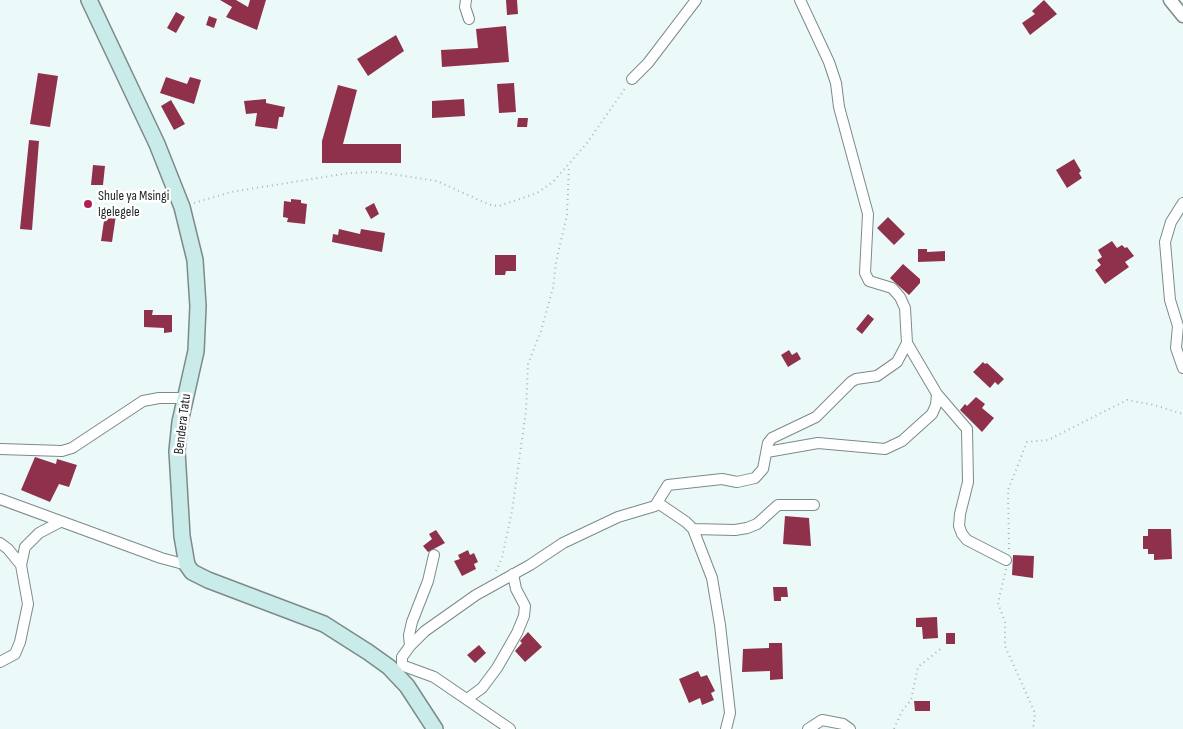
<!DOCTYPE html>
<html>
<head>
<meta charset="utf-8">
<style>
	body { margin:0 }
	canvas { display:block; background:#ebf9f9 }
</style>
</head>
<body>
<canvas width="1183" height="729"></canvas>
<script>
const c = document.querySelector('canvas').getContext('2d');
c.lineJoin = 'round';
function paint(path, color) {
  c.fillStyle = color;
  c.fill(path, 'evenodd');
}
function shape(rows) {
  const path = new Path2D();
  for (const r of rows) {
    path.moveTo(r[0], r[1]);
    for (let i = 2; i < r.length; i += 2) path.lineTo(r[i], r[i + 1]);
  }
  return path;
}
function trace(path, color, width, dash) {
  c.strokeStyle = color;
  c.lineWidth = width;
  c.lineCap = dash ? 'butt' : 'round';
  c.setLineDash(dash || []);
  c.stroke(path);
}
function drawText(font, color, halo, rows, align = 'center') {
  c.font = font + ' "Sofia Sans Condensed",sans-serif';
  c.lineWidth = 5;
  c.setLineDash([]);
  c.textBaseline = 'middle';
  c.strokeStyle = halo;
  c.fillStyle = color;
  for (const [text, x, y, turn = 0] of rows) {
    c.save();
    c.translate(x, y);
    c.rotate((+turn || 0) * Math.PI / 180);
    c.textAlign = isNaN(turn) ? turn : align;
    if (halo) c.strokeText(text, 0, 0);
    c.fillText(text, 0, 0);
    c.restore();
  }
}
const building = shape([
	[220,0,236,0,248,7,250,0,266,0,257,30,226,17,232,7],
	[506,0,517,0,518,14,507,15],
	[1044,0,1057,14,1030,35,1022,23,1035,14,1032,11],
	[176,12,185,17,176,33,167,28],
	[209,16,217,19,214,28,206,25],
	[506,26,509,62,442,67,441,50,478,48,476,29],
	[396,35,404,51,368,76,357,59],
	[38,73,58,76,50,127,30,124],
	[166,77,187,84,190,77,201,80,194,104,160,93],
	[514,83,516,112,499,113,497,84],
	[338,85,357,90,343,144,401,144,401,163,322,163,322,141],
	[266,99,266,103,285,107,283,117,279,117,277,129,255,126,257,113,246,114,244,101],
	[464,99,465,116,432,118,432,101],
	[171,100,185,124,174,130,161,106],
	[518,118,528,118,527,127,517,127],
	[29,140,39,141,32,230,20,229],
	[1074,159,1081,171,1079,173,1082,178,1067,188,1056,170],
	[93,165,105,166,103,185,91,185],
	[291,199,301,200,301,203,307,204,305,224,287,222,288,218,283,217,284,201,291,202],
	[374,203,379,214,371,219,365,208],
	[105,214,116,215,112,242,101,241],
	[888,217,905,234,894,245,877,228],
	[339,229,360,234,361,229,385,233,382,252,332,242,333,234,338,235],
	[1112,241,1117,248,1122,245,1125,248,1127,247,1134,256,1125,262,1129,267,1105,284,1095,270,1101,265,1097,260,1102,257,1098,250],
	[918,249,927,249,927,252,945,251,945,261,918,262],
	[495,255,516,255,516,271,506,271,505,275,495,275],
	[903,264,920,279,920,283,909,295,890,278],
	[144,310,153,310,152,315,172,315,172,332,164,333,164,328,144,327],
	[868,314,874,319,862,334,856,329],
	[789,350,792,355,797,352,801,359,788,367,781,355],
	[983,362,985,364,987,363,1004,379,998,385,995,382,990,388,973,372],
	[976,397,985,404,982,408,994,418,982,432,960,410,965,404,967,406],
	[35,457,56,464,57,459,77,465,69,487,59,484,50,502,21,490],
	[785,516,809,518,811,546,783,544],
	[1148,529,1171,529,1172,559,1154,560,1154,554,1148,554,1148,549,1143,549,1143,536,1148,536],
	[436,530,445,543,428,552,423,546,432,539,429,534],
	[468,550,470,555,474,553,478,562,474,564,476,569,462,576,454,561,460,559,458,555],
	[1013,555,1034,556,1033,578,1012,575],
	[773,587,787,587,788,597,781,597,781,601,774,601],
	[937,617,938,638,923,639,922,627,916,627,916,618],
	[528,632,542,647,525,662,515,651,522,643,520,641],
	[946,633,955,633,955,644,946,644],
	[769,643,782,643,783,679,770,680,770,671,742,672,743,649,769,648],
	[479,645,486,653,475,663,467,655],
	[698,671,701,677,707,675,715,691,711,693,714,700,702,705,700,698,689,703,679,679],
	[914,701,930,701,930,711,915,711]
]);
const path = shape([
	[194,203,231,192,349,173,378,172,437,181,490,205,499,206,537,193,553,182,587,143,626,87],
	[1009,549,1008,490,1027,442,1048,440,1127,400,1154,405,1183,414],
	[1006,569,998,603,1005,622,1005,646,1035,713,1033,729],
	[496,571,502,558,512,511,526,411,528,364,541,331,553,288,556,262,567,215,569,165],
	[894,729,902,711,911,700,918,667,943,647]
]);
const minor = shape([
	[466,0,465,7,469,19],
	[632,79,648,63,696,0],
	[1183,203,1171,222,1165,242,1170,300,1178,326,1176,348,1183,368],
	[937,394,967,429,968,482,960,514,959,526,962,534,967,540,1006,560],
	[0,449,62,451,72,448,143,401,159,398,185,398],
	[767,452,818,443,885,449,902,441,932,414,936,405,937,394,907,343],
	[0,499,161,558,187,565],
	[658,503,686,522,693,529,712,578,720,625,730,713,726,729],
	[693,529,735,530,747,528,757,524,778,505,814,505],
	[0,543,8,549,21,565],
	[410,646,409,635,412,622,428,581,434,555],
	[0,662,15,654,20,642,28,604,21,565,25,547,39,533,60,522],
	[467,699,482,688,497,668,517,633,524,616,525,606,516,589,513,574],
	[510,729,434,677,404,666,402,663,402,657,410,646,425,631,476,595,530,565,563,543,618,517,655,506,668,485,722,479,737,482,755,478,763,469,768,443,772,438,816,417,851,382,856,379,877,376,897,362,907,343,905,308,900,297,892,288,869,281,865,273,868,214,839,107,836,83,829,62,800,0],
	[808,729,822,720,843,724,850,729]
]);
const tertiary = shape([
	[1170,0,1183,16]
]);
const secondary = shape([
	[89,0,157,144,182,207,195,260,198,306,196,351,180,422,177,451,182,536,187,565,192,572,208,580,324,624,368,652,389,667,407,686,435,729]
]);
const markers = [
	[88,204,5,"#af1f52"]
];
const poiNames = [
	["Shule ya Msingi",98,196],
	["Igelegele",98,212]
];
const streetNames = [
	["Bendera Tatu",183,424,-83]
];
paint(building, '#90314c');
trace(minor, '#7d8a8a', 12);
trace(tertiary, '#7d8a8a', 15);
trace(secondary, '#7d8a8a', 18);
trace(path, '#aab6b6', 2, [1, 4]);
trace(minor, '#fff', 10);
trace(tertiary, '#fff', 12);
trace(secondary, '#c9ebea', 15);
for (const [x, y, r, color] of markers) {
  const dot = new Path2D();
  dot.arc(x, y, r, 0, 2 * Math.PI);
  c.fillStyle = color;
  c.fill(dot);
  trace(dot, '#fff', 2);
}
drawText('14px', '#1e2323', '#fff', poiNames, 'left');
drawText('14px', '#1e2323', '#fff', streetNames);
</script>
</body>
</html>
